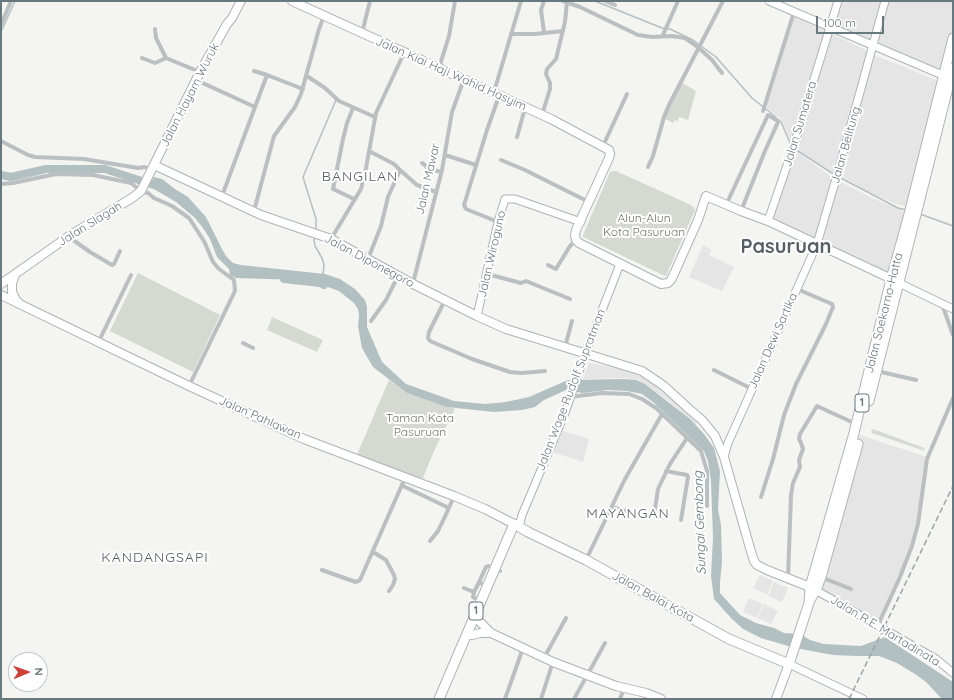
<!DOCTYPE html>
<html>
<head>
<meta charset="utf-8">
<style>
	body { margin:0 }
	#map { position:relative; width:954px; height:700px; overflow:hidden; background:#f4f4f1; font-family:Quicksand,sans-serif }
	canvas { display:block }
	.frame { position:absolute; inset:0; border:2px solid #67787f; pointer-events:none }
	.north { position:absolute; left:8px; top:652px; width:40px; height:40px; box-sizing:border-box; background:#fff; border:1px solid #c2c9cc; border-radius:50%; rotate:88deg; font-size:11px; font-weight:700; line-height:16px; text-align:center; color:#67787f }
	.north::after { content:''; display:block; margin:auto; width:14px; height:18px; background:#ce3f38; clip-path:polygon(50% 0,100% 100%,50% 72%,0 100%) }
	.scale { position:absolute; left:816px; top:16px; width:68px; height:18px; box-sizing:border-box; border:2px solid #67787f; border-top:0; padding-left:5px; font-size:12px; line-height:14px; white-space:nowrap; color:#67787f; -webkit-text-stroke:3px #fff; paint-order:stroke }
</style>
</head>
<body>
<div id="map">
<canvas width="954" height="700"></canvas>
<div class="frame"></div>
<div class="north">N</div>
<div class="scale">100 m</div>
</div>
<script>
const c = document.querySelector('canvas').getContext('2d');
c.lineJoin = 'round';
function paint(path, color) {
  c.fillStyle = color;
  c.fill(path, 'evenodd');
}
function shape(rows) {
  const path = new Path2D();
  for (const r of rows) {
    path.moveTo(r[0], r[1]);
    for (let i = 2; i < r.length; i += 2) path.lineTo(r[i], r[i + 1]);
  }
  return path;
}
function trace(path, color, width, dash) {
  c.strokeStyle = color;
  c.lineWidth = width;
  c.lineCap = dash ? 'butt' : 'round';
  c.setLineDash(dash || []);
  c.stroke(path);
}
function drawText(font, color, halo, rows, align = 'center') {
  c.font = font + ' Quicksand,sans-serif';
  c.lineWidth = 4;
  c.setLineDash([]);
  c.textBaseline = 'middle';
  c.strokeStyle = halo;
  c.fillStyle = color;
  for (const [text, x, y, turn = 0] of rows) {
    c.save();
    c.translate(x, y);
    c.rotate((+turn || 0) * Math.PI / 180);
    c.textAlign = isNaN(turn) ? turn : align;
    if (halo) c.strokeText(text, 0, 0);
    c.fillText(text, 0, 0);
    c.restore();
  }
}
const built = shape([
	[840,1,882,1,870,46,831,29],
	[889,1,953,1,953,30,941,75,876,48],
	[794,17,826,31,792,144,781,119,766,107],
	[830,33,868,51,836,174,803,153,795,146],
	[874,55,939,81,906,207,891,202,869,192,840,175],
	[796,151,833,178,816,238,813,240,772,221],
	[839,181,872,198,904,211,906,214,892,270,886,274,821,245,821,240],
	[703,245,712,250,709,255,734,267,722,291,689,277],
	[589,363,623,369,645,378,671,398,699,420,696,425,669,401,645,384,636,380,625,378,583,379],
	[563,431,589,439,583,462,553,452],
	[860,435,927,457,920,507,912,545,878,624,816,590,821,577],
	[760,575,773,581,767,595,753,588],
	[774,582,788,588,782,602,768,596],
	[749,598,763,604,757,618,743,612],
	[764,604,778,611,771,624,758,618]
]);
const green = shape([
	[681,82,696,91,688,120,679,117,678,121,675,120,673,123,664,118],
	[613,171,616,171,691,205,694,208,695,210,669,269,667,275,665,276,583,237,583,235,610,172],
	[138,273,220,315,193,372,110,331],
	[272,317,323,340,317,352,267,330],
	[389,380,407,393,455,409,434,451,421,483,356,457],
	[873,429,924,448,925,451,872,433,871,431]
]);
const water = shape([
	[154,177,162,179,175,189,188,197,206,217,222,249,226,256,233,263,241,265,325,274,340,279,355,289,365,300,367,307,367,327,382,362,406,384,454,401,485,404,506,402,529,397,568,380,624,379,636,380,645,384,690,419,704,434,714,448,720,471,718,509,721,525,722,562,720,582,720,593,740,615,756,623,774,628,784,633,800,634,810,640,824,644,861,646,885,637,953,682,953,699,942,699,926,682,915,674,897,663,879,656,857,656,833,655,795,648,761,638,743,629,731,618,714,599,711,576,713,538,711,481,708,461,704,451,653,402,642,394,627,391,608,390,583,393,566,390,544,400,535,407,522,410,494,412,447,407,407,393,373,367,362,348,358,326,359,315,358,309,354,303,339,291,314,282,298,280,236,278,230,275,229,269,217,257,210,239,203,228,195,218,176,202,149,186]
]);
const stream = shape([
	[595,1,662,28,670,29,693,40,716,57,752,98,776,117],
	[1,32,15,1],
	[779,120,781,122,791,145],
	[795,149,835,175],
	[839,177,898,208,907,210],
	[920,214,953,226],
	[316,231,316,219,303,177,336,100],
	[315,237,314,240,315,246,322,258,324,265,323,274]
]);
const river = shape([
	[1,175,11,177,46,169,105,169,160,187],
	[284,279,320,283,324,285]
]);
const street = shape([
	[563,1,580,7,638,35,652,37,672,36,685,38,698,47,712,60,722,73],
	[605,1,615,5],
	[1,25,11,1],
	[155,29,156,38,166,58,200,72],
	[544,32,541,10,544,1],
	[362,33,370,1],
	[511,34,535,34,563,31],
	[663,35,678,1],
	[142,58,155,63,166,58],
	[439,68,449,36,455,1],
	[254,71,267,75,255,107],
	[267,75,303,89],
	[307,76,325,88,339,101,375,117],
	[196,80,255,107,222,196],
	[494,92,521,1],
	[353,108,347,123,343,139,333,189,354,199],
	[763,111,794,12],
	[542,115,550,89,550,83,546,74,547,69,556,59,565,22,567,2],
	[517,137,525,108],
	[1,141,28,155,35,157,84,159,138,168,145,167,152,170],
	[603,146,627,94],
	[369,151,394,164,400,170],
	[445,155,476,165],
	[501,160,525,170,589,202],
	[422,163,425,165,427,168,441,172],
	[648,167,653,156,664,117,669,105,723,1],
	[1,184,13,183,56,174,93,175,131,183,141,191,148,193,154,198,172,206,189,218,204,241,213,262,219,269,234,280,235,291,189,386],
	[726,205,768,115,778,121,778,122,765,151,741,211],
	[254,211,274,136,295,107,301,94,319,29,324,16],
	[498,222,466,209,464,205,487,130,499,96],
	[69,237,90,252,112,265,114,264,120,251],
	[331,239,361,189,366,168,376,113,404,53],
	[368,259,381,226,388,197,400,170,417,185,436,192],
	[548,265,556,269,570,246,576,240],
	[487,274,521,283,526,281,570,299],
	[413,283,442,170,452,112,464,79],
	[445,300,429,332,428,338,430,341,472,359,510,372,522,373,545,371],
	[942,304,953,335],
	[371,321,386,300,398,276],
	[98,343,131,275],
	[243,343,253,348],
	[565,347,572,321],
	[714,370,752,389],
	[877,371,916,380],
	[570,397,602,393,629,394,642,399,656,408,701,451,707,471,707,506],
	[666,471,687,475,688,477,681,520],
	[403,486,449,508,454,496],
	[761,497,773,459,784,415,796,384,826,324,833,307,832,304,797,289],
	[612,507,632,513],
	[654,515,658,489,670,464,687,438],
	[430,541,438,531,449,508],
	[373,552,386,560,394,575,395,579,393,585,389,591],
	[586,560,625,479,662,414],
	[322,570,350,580,356,582,360,580,405,478],
	[821,577,851,589],
	[788,578,791,495,793,483,800,467,799,460,803,449,801,443,799,439,800,434,817,406,856,424],
	[487,586,479,582,486,567,488,566,500,571],
	[464,588,474,592,473,597,480,601],
	[474,592,479,582],
	[878,625,900,577,912,546,918,524,927,459,953,398],
	[544,658,566,618],
	[505,699,523,648],
	[541,699,553,662],
	[574,699,605,643],
	[620,699,624,688]
]);
const secondary = shape([
	[769,1,947,77],
	[768,221,792,151,838,1],
	[899,283,953,309],
	[477,316,498,222,505,199,515,199,581,222],
	[724,457,728,443,817,244,838,172,885,1],
	[519,527,522,515,565,413,585,354,620,264],
	[812,588,936,659,953,673],
	[789,664,863,699]
]);
const primary = shape([
	[292,1,551,119,609,150,610,154,609,158,576,230,575,235,576,240,579,243,661,284,668,283,671,280,674,274,698,220,706,196,741,211,768,221,896,281],
	[154,165,261,215,331,239,413,284,477,316,506,329,642,371,664,386,688,408,702,420,715,436,724,457,750,548,754,561,757,565,767,570,810,587],
	[15,275,12,283,12,292,16,300,20,304],
	[1,284,69,236,132,198,141,191,200,72,227,24,232,18,241,1],
	[1,295,189,386,304,439,454,496,485,509,514,524],
	[478,620,491,633,553,662,616,686,646,693,661,699],
	[472,635,480,633,491,633],
	[776,699,789,664]
]);
const highway = shape([
	[869,401,953,68],
	[810,600,816,590,821,577,858,444],
	[439,699,514,524,528,532,586,560,729,639,789,664,809,603,810,587,854,433,891,279,908,218,953,38]
]);
const rail = shape([
	[849,699,953,486]
]);
const shields = [
	[862,403,14],
	[476,611,14]
];
const shieldNames = [
	["1",862,403],
	["1",476,611]
];
const streetNames = [
	["Jalan Kiai Haji Wahid Hasyim",451,74,24],
	["Jalan Hayam Wuruk",190,95,-63],
	["Jalan Sumatera",800,124,-73],
	["Jalan Belitung",846,145,-74],
	["Jalan Mawar",428,179,-77],
	["Jalan Slagah",90,224,-32],
	["Jalan Wiroguno",492,254,-77],
	["Jalan Diponegoro",369,261,28],
	["Jalan Soekarno-Hatta",884,313,-76],
	["Jalan Dewi Sartika",773,341,-66],
	["Jalan Wage Rudolf Supratman",571,390,-69],
	["Jalan Pahlawan",260,418,24],
	["Jalan Balai Kota",653,597,29],
	["Jalan R.E. Martadinata",885,631,31]
];
const parkNames = [
	["Alun-Alun",644,218],
	["Kota Pasuruan",644,232],
	["Taman Kota",420,418],
	["Pasuruan",420,432]
];
const waterNames = [
	["Sungai Gembong",700,523,-92]
];
const quarterNames = [
	["BANGILAN",360,177],
	["MAYANGAN",628,514],
	["KANDANGSAPI",155,558]
];
const townNames = [
	["Pasuruan",786,247]
];
paint(built, '#e5e5e5');
paint(green, '#d5d9d1');
paint(water, '#b2c0c1');
trace(stream, '#b2c0c1', 1.5);
trace(river, '#b2c0c1', 8);
trace(secondary, '#acb3b6', 9);
trace(primary, '#aeb3b5', 10);
trace(highway, '#b0b4b6', 11);
trace(street, '#babfc1', 4);
trace(secondary, '#fff', 7);
trace(primary, '#fff', 8);
trace(highway, '#fff', 9);
trace(rail, '#9ca4a7', 1.5, [6, 3]);
for (const [x, y, w] of shields) {
  const box = new Path2D();
  box.roundRect(x - w / 2, y - 9, w, 18, 3);
  c.fillStyle = '#fff';
  c.fill(box);
  trace(box, '#67787f', 1);
}
drawText('bold 11px', '#67787f', null, shieldNames);
drawText('12px', '#67787f', '#fff', streetNames);
drawText('12px', '#6c7765', '#fff', parkNames);
drawText('italic 13px', '#637a7b', '#fff', waterNames);
c.letterSpacing = '1px';
drawText('14px', '#546065', '#fff', quarterNames);
c.letterSpacing = '0px';
drawText('bold 20px', '#546065', '#fff', townNames);
</script>
</body>
</html>
